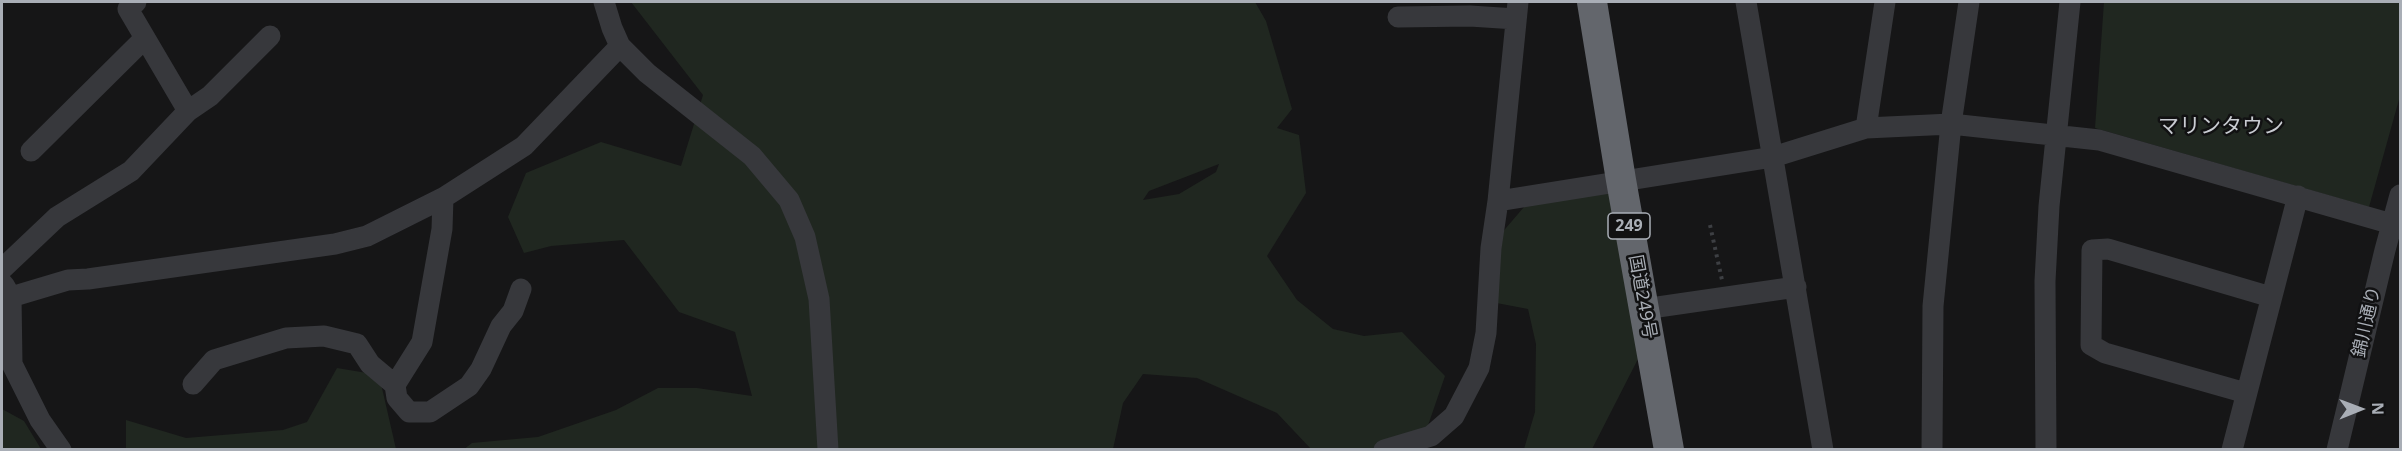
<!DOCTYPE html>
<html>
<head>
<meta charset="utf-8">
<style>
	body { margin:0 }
	#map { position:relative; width:2402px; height:451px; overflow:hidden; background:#161617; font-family:"Noto Sans",sans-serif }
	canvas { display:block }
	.frame { position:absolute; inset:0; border:3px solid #a9aeb6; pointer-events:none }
	.north { position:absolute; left:2330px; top:379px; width:60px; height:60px; -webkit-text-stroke:4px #111112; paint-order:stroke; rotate:89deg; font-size:16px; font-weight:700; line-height:24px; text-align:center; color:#a9aeb6 }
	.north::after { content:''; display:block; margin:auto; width:21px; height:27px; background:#a9aeb6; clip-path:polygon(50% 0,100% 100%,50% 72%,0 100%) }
</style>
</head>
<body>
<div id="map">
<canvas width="2402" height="451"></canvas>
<div class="frame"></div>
<div class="north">N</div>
</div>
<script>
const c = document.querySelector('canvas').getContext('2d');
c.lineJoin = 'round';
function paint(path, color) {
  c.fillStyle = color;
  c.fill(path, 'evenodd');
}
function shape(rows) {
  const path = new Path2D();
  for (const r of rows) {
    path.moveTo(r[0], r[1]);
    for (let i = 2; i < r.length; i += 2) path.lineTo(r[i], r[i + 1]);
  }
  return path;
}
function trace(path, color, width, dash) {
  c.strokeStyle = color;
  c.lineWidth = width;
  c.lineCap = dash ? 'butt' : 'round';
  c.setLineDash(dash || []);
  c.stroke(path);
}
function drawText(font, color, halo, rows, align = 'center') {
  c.font = font + ' "Noto Sans","Noto Sans JP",sans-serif';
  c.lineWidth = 5;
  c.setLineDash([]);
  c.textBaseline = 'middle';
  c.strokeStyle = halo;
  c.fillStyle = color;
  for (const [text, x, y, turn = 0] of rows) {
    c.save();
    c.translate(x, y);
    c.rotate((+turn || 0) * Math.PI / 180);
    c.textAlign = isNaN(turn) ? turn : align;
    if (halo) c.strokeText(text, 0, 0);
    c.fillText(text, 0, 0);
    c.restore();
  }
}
const green = shape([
	[631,2,1255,2,1266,21,1292,109,1277,128,1299,135,1306,193,1267,256,1297,300,1333,329,1364,336,1402,332,1445,376,1423,440,1407,449,1311,449,1277,413,1197,378,1143,374,1123,403,1113,449,463,450,472,443,538,437,616,410,658,388,697,388,752,396,735,332,679,312,624,240,551,246,524,253,508,217,526,173,601,142,681,166,703,95],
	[1219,164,1216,172,1179,194,1143,200,1149,191],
	[2104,2,2400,2,2400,96,2369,207,2095,128],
	[1609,191,1639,357,1592,449,1524,449,1535,412,1536,344,1528,309,1486,301,1500,235,1530,200],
	[337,368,379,375,396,449,126,450,126,420,186,438,283,430,307,422],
	[2,409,24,421,41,449,2,449]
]);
const path = shape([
	[1710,225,1722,280]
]);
const minor = shape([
	[136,2,128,9,188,111],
	[604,2,612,28,620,46,647,73,752,156,789,200,805,237,819,299,828,450],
	[1746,2,1823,450],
	[1398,17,1470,16,1516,19],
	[1866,128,1885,2],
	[31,151,145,38],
	[443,198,442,229,422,342,395,385,397,398,409,412,430,412,469,386,481,369,501,326,513,311,521,289],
	[1498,201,1773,157,1866,128,1951,124,2099,140,2392,224],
	[2,269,57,217,131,171,188,111,210,96,270,36],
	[4,285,11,297,12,364,40,420,61,450],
	[11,297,68,280,88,279,335,244,367,236,443,198,524,146,620,46],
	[1644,309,1796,287],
	[193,384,214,360,286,338,324,336,357,344,370,364,395,385],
	[2246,393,2105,353,2091,345,2092,250,2108,249,2271,297],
	[1384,450,1431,436,1454,416,1479,368,1486,333,1491,248,1498,201,1518,2],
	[1932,450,1933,306,1951,124,1969,2],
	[2046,450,2045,281,2049,206,2070,2],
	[2232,450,2298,196],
	[2337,450,2385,250,2400,195]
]);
const highway = shape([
	[1592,2,1621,180,1669,450]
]);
const shields = [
	[1629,226,42]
];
const shieldNames = [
	["249",1629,226]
];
const streetNames = [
	["国道249号",1642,297,80],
	["錦川通り",2367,322,-77]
];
const quarterNames = [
	["マリンタウン",2221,127]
];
paint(green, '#202720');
trace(path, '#3d3f43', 4, [3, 4.5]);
trace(minor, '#37383c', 21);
trace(highway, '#63666c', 30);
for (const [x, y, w] of shields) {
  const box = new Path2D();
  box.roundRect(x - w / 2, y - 13, w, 26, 4.5);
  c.fillStyle = '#111112';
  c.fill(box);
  trace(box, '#a9aeb6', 1.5);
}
drawText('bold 16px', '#a9aeb6', null, shieldNames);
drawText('18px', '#a9aeb6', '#111112', streetNames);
drawText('21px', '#c9ccd2', '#111112', quarterNames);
</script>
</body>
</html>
